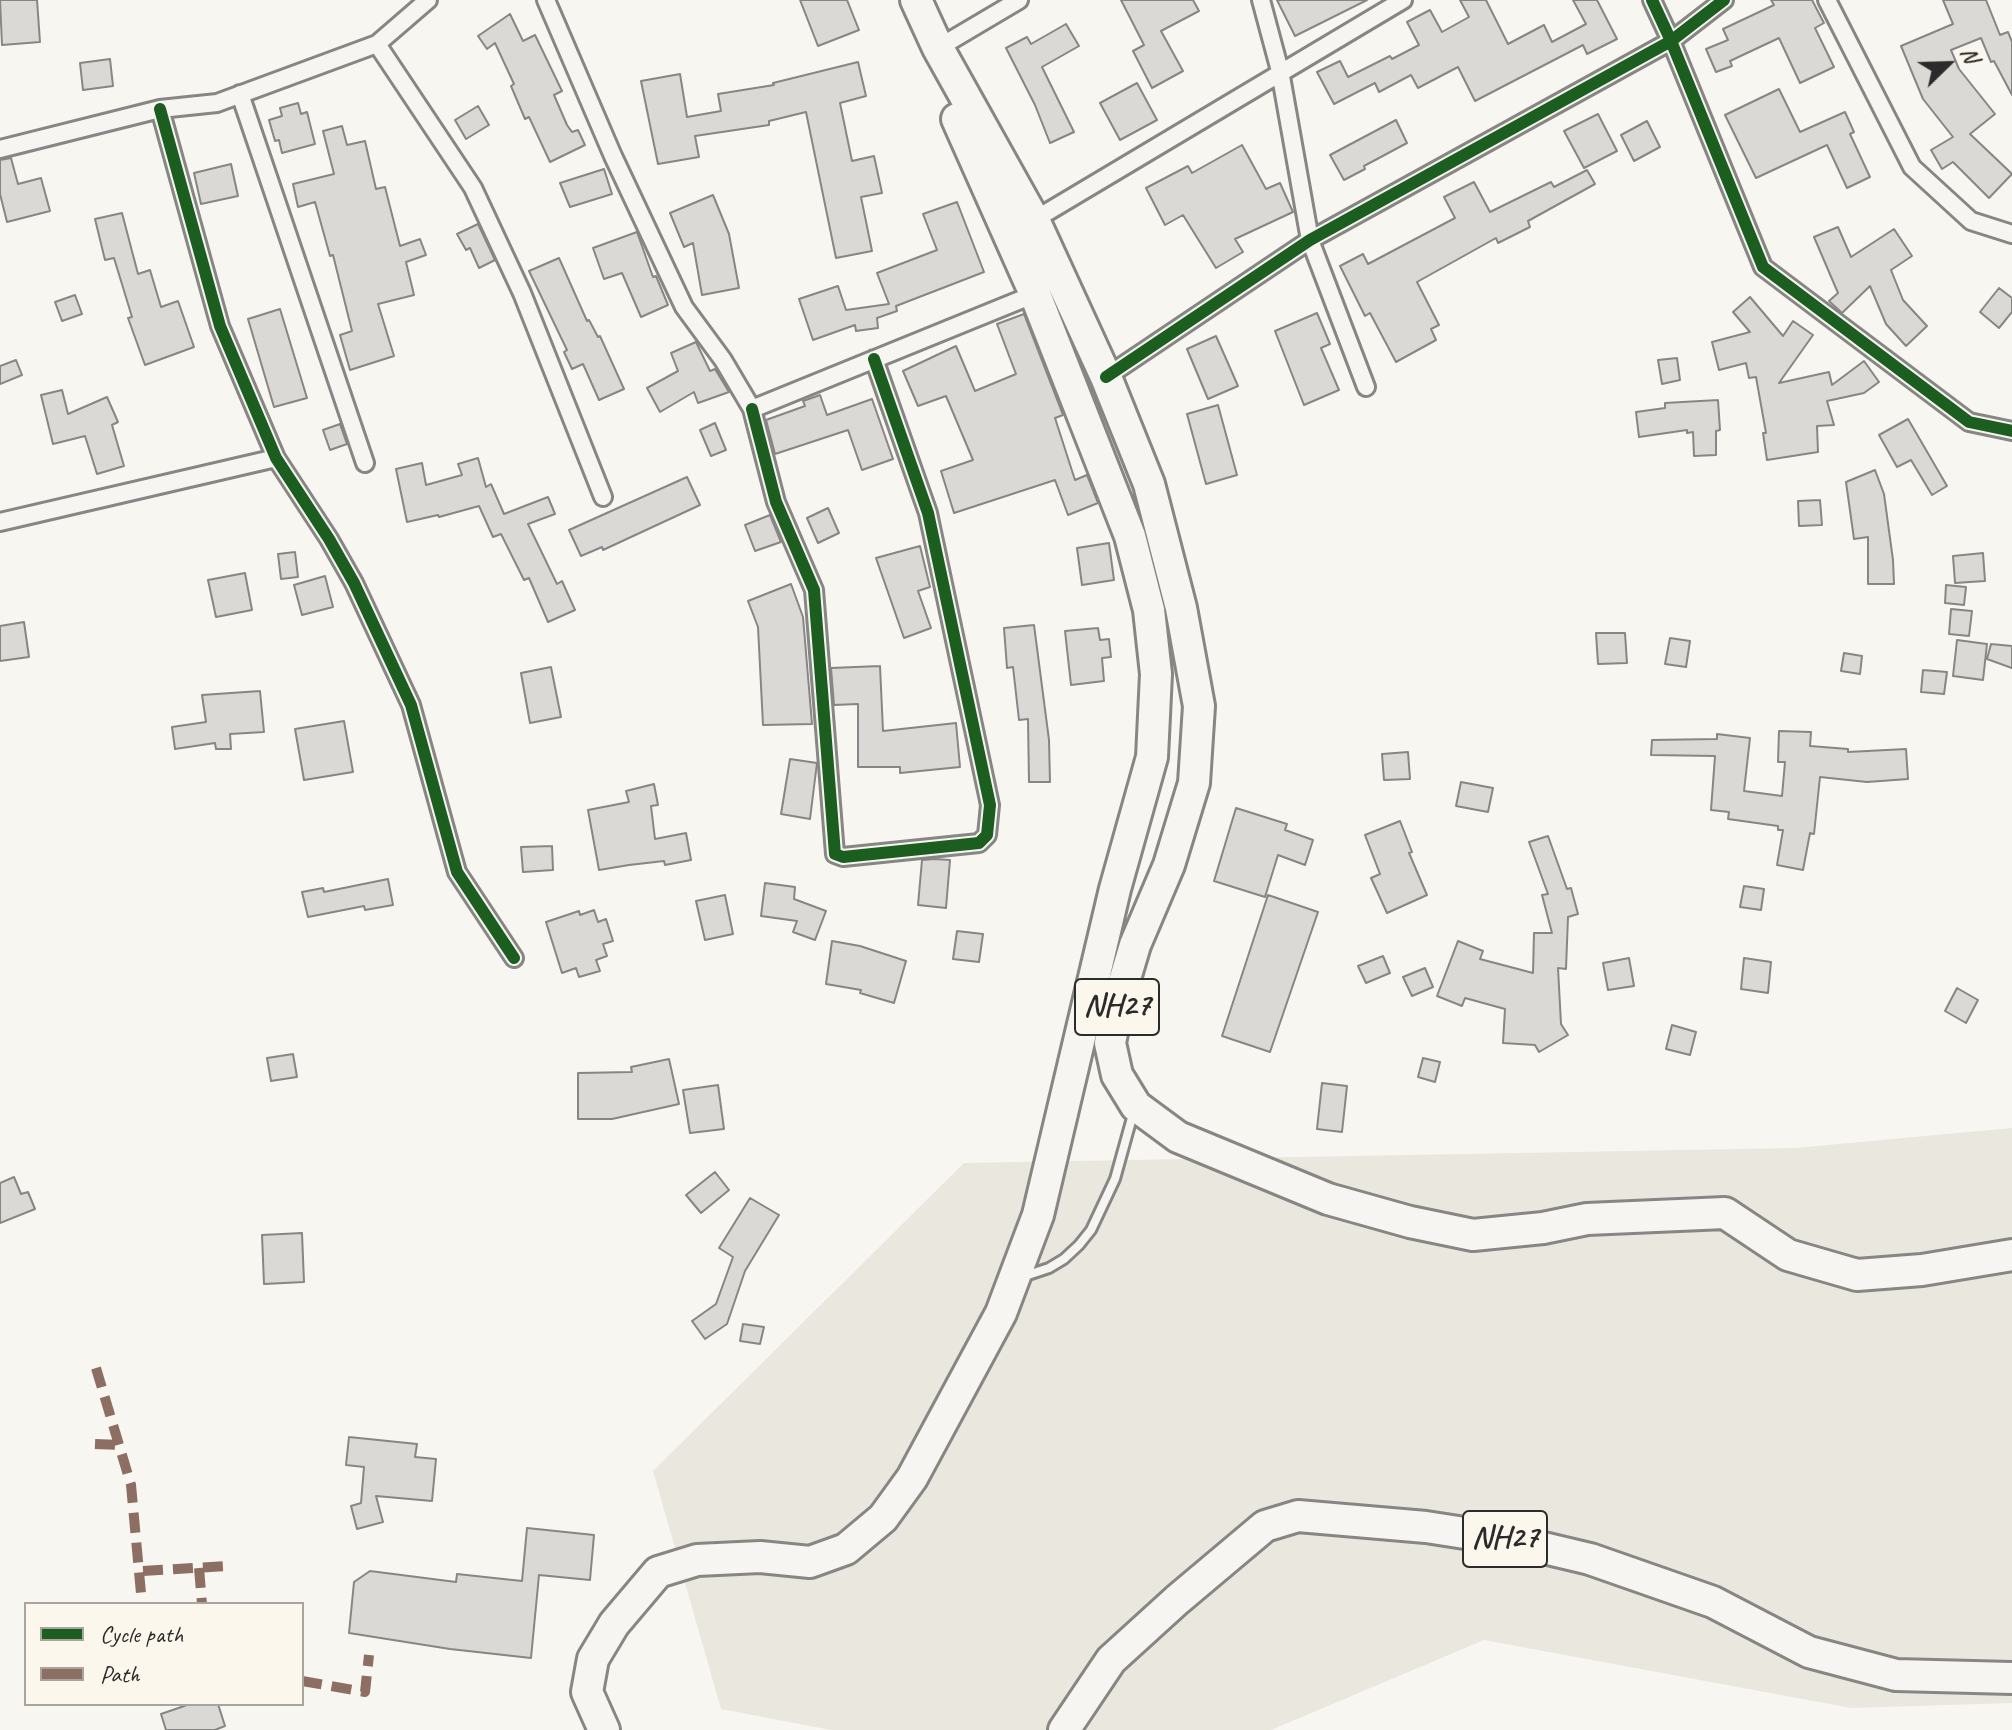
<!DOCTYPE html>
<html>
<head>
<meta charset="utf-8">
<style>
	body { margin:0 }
	#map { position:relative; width:2012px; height:1730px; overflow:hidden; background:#f8f6f0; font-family:Caveat,sans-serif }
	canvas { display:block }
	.legend { position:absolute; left:24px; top:1602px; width:280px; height:104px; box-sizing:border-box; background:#fbf7ec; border:2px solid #a8a59f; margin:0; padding:10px 14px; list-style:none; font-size:24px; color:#2b2b2b }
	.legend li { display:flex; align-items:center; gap:16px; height:40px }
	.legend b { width:40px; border:2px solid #a8a59f }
	.north { position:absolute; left:1908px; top:24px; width:80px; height:80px; -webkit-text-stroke:6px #fbf7ec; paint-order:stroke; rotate:67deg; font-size:22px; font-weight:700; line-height:32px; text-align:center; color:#2b2b2b }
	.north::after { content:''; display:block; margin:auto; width:28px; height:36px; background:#2b2b2b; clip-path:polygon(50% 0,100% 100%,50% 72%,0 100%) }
</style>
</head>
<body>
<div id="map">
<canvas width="2012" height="1730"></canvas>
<ul class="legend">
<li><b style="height:10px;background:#1b5e20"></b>Cycle path</li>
<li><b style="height:10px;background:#8d6e63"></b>Path</li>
</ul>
<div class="north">N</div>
</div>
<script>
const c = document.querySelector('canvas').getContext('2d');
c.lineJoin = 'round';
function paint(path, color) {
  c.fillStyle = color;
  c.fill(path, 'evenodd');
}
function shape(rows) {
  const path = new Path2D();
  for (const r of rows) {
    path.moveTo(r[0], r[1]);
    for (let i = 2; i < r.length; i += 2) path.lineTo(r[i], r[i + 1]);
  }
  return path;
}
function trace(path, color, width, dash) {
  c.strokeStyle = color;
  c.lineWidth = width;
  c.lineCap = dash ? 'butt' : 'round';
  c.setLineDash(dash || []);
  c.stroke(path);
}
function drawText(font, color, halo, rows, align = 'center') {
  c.font = font + ' Caveat,sans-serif';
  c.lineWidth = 8;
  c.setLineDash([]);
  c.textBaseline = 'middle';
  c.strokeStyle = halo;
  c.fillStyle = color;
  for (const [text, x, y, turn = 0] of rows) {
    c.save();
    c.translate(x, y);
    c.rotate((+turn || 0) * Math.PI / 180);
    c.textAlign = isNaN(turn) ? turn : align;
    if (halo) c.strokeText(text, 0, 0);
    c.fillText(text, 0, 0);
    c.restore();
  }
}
const green = shape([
	[2012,1128,2012,1703,1851,1708,1484,1640,1271,1730,831,1730,721,1709,653,1471,964,1163,1795,1148]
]);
const building = shape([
	[0,0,37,0,40,42,2,45,0,0],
	[800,0,847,0,859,30,818,46,800,0],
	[1121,0,1193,0,1199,11,1161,31,1183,71,1152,88,1133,51,1144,45,1121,0],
	[1277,0,1367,0,1295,36,1277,0],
	[1460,0,1486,0,1508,44,1544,25,1552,42,1586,24,1573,0,1597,0,1617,39,1587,54,1583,45,1475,101,1458,67,1418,88,1411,75,1379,92,1375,83,1334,104,1317,72,1340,61,1348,77,1390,56,1392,59,1419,45,1407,22,1430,10,1442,32,1469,17,1460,0],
	[1771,0,1812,0,1824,23,1815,28,1834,67,1800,83,1779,38,1730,61,1732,66,1716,72,1706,49,1728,40,1723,29,1774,5,1771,0],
	[1943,0,1986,0,2000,35,2008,32,2012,42,2012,95,1994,61,1991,62,1981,38,1951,50,1959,69,1995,114,1970,134,2012,174,1989,198,1953,162,1942,169,1931,150,1953,137,1923,99,1901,46,1953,24,1943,0],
	[510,14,523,41,535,35,562,91,554,95,567,125,572,132,578,130,585,145,550,162,529,117,525,119,511,86,514,84,495,43,487,49,478,36,510,14],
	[1066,24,1079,46,1042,67,1074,132,1050,143,1035,105,1006,48,1027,37,1031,44,1066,24],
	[110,59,113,86,83,90,80,63,110,59],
	[858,62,866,96,840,103,852,161,874,156,882,193,861,197,872,251,836,258,806,112,769,121,769,125,695,136,699,157,658,164,641,81,680,74,687,117,721,111,718,94,774,85,773,83,858,62],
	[1137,83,1157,120,1120,140,1100,103,1137,83],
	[1779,89,1800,132,1845,112,1854,132,1850,134,1870,177,1847,188,1827,145,1756,178,1725,115,1779,89],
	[298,103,301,114,307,112,315,144,282,153,279,140,275,141,269,120,282,116,280,108,298,103],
	[478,106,489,125,466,139,455,120,478,106],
	[1598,114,1617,151,1584,168,1564,131,1598,114],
	[1396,120,1407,143,1364,166,1365,169,1344,180,1330,155,1396,120],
	[1647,121,1660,147,1634,161,1621,135,1647,121],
	[342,126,347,145,365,141,376,189,385,187,400,246,420,239,426,255,406,262,414,295,378,304,394,356,350,370,340,335,352,331,333,255,330,256,315,202,298,207,293,184,334,174,323,131,342,126],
	[1242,145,1266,189,1280,183,1293,212,1235,239,1243,252,1216,268,1183,215,1165,225,1146,188,1188,166,1192,173,1242,145],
	[11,158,18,184,41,178,50,211,7,222,0,194,0,160,11,158],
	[231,164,238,196,201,204,194,173,231,164],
	[604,169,612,194,570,207,560,183,604,169],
	[1587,170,1595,184,1528,221,1530,227,1498,243,1496,238,1417,282,1439,325,1431,329,1436,340,1396,362,1370,313,1365,316,1340,266,1363,254,1368,264,1455,218,1444,197,1474,182,1490,212,1551,182,1554,187,1587,170],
	[713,195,729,234,739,288,702,295,693,243,684,247,670,213,713,195],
	[957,202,984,272,896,306,897,311,877,318,878,328,856,331,855,325,813,340,799,299,838,286,846,310,889,304,877,273,937,250,923,214,957,202],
	[122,213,138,274,150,270,161,307,178,301,194,347,145,365,128,318,132,317,114,258,105,260,95,219,122,213],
	[478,224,495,260,479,268,470,248,466,250,457,234,478,224],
	[1838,227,1851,257,1894,229,1912,256,1891,270,1903,300,1927,326,1906,346,1886,324,1870,286,1842,313,1829,301,1838,293,1814,237,1838,227],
	[637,232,653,277,656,276,668,305,641,317,622,273,604,279,593,248,637,232],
	[559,258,587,321,589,320,598,337,600,336,624,389,599,400,583,364,572,369,564,352,567,350,529,271,559,258],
	[1999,288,2012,298,2012,312,1999,328,1980,312,1999,288],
	[75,295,82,314,62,321,55,302,75,295],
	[1750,297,1783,336,1793,321,1813,335,1779,383,1829,372,1832,385,1864,361,1879,382,1864,393,1827,401,1834,425,1817,426,1818,452,1767,460,1763,433,1766,433,1756,377,1749,378,1746,363,1719,370,1712,342,1750,332,1733,312,1750,297],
	[280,309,307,398,274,407,248,319,280,309],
	[1317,313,1330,344,1321,348,1339,390,1304,405,1275,331,1317,313],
	[1024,314,1063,415,1055,418,1075,480,1087,475,1098,503,1068,515,1055,480,954,513,941,471,973,460,946,396,918,406,903,371,956,346,975,391,1016,374,997,324,1024,314],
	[1216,336,1238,386,1208,399,1187,349,1216,336],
	[696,342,710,371,715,369,729,392,698,403,694,392,660,412,647,388,678,371,671,353,696,342],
	[1677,358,1680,380,1662,384,1658,360,1677,358],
	[16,360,22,375,0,384,0,366,16,360],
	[62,390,68,414,107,397,118,422,112,425,124,466,97,474,85,436,53,444,41,395,62,390],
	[820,395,827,415,872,399,893,459,862,470,848,430,775,454,766,420,805,406,803,401,820,395],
	[1718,400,1720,430,1716,431,1716,455,1694,456,1693,432,1687,433,1687,430,1639,437,1636,412,1665,408,1665,403,1718,400],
	[1218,405,1237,475,1206,484,1187,414,1218,405],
	[1908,419,1947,486,1932,495,1911,460,1897,467,1879,435,1908,419],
	[715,423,726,450,711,456,700,430,715,423],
	[340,424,347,444,330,450,323,430,340,424],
	[478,458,486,487,491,484,504,514,548,497,555,514,528,524,557,584,562,581,575,610,548,622,529,578,524,580,501,534,493,537,479,506,439,517,438,515,407,522,396,469,422,463,426,485,462,475,458,464,478,458],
	[1875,470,1884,494,1893,560,1894,584,1868,584,1868,537,1854,539,1846,482,1875,470],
	[687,477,700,505,603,550,602,547,581,556,569,530,687,477],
	[1820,500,1822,525,1799,526,1798,501,1820,500],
	[828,508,839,533,818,543,807,518,828,508],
	[770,515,781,542,755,551,745,525,770,515],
	[1109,543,1114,580,1082,585,1077,548,1109,543],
	[920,546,930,587,918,591,931,628,904,638,876,558,920,546],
	[295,552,298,577,281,579,278,554,295,552],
	[1983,553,1985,581,1955,583,1953,556,1983,553],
	[245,573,252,610,216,617,208,580,245,573],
	[325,576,333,607,302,615,294,585,325,576],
	[791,584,803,617,812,724,763,725,758,627,748,601,791,584],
	[1946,585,1966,587,1964,605,1945,603,1946,585],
	[1951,609,1972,611,1969,636,1949,634,1951,609],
	[24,622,29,657,0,661,0,626,24,622],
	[1034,625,1049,740,1050,782,1029,782,1028,719,1019,720,1013,667,1007,668,1004,628,1034,625],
	[1098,628,1100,640,1109,639,1111,657,1102,658,1104,681,1071,685,1065,631,1098,628],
	[1596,633,1625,633,1627,663,1598,664,1596,633],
	[1670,638,1690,641,1686,667,1665,664,1670,638],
	[1957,640,1987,644,1983,680,1953,676,1957,640],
	[1991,644,2012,646,2012,668,1987,659,1991,644],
	[1844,653,1862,656,1860,674,1841,671,1844,653],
	[880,666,883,731,956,723,960,767,900,773,900,767,858,767,858,704,834,705,831,668,880,666],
	[551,667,561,717,530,723,521,673,551,667],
	[1923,670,1947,672,1944,694,1921,692,1923,670],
	[260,691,264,732,230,734,231,749,216,749,215,743,175,749,172,727,206,722,202,695,260,691],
	[344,721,353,772,304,780,295,729,344,721],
	[1779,731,1811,732,1810,746,1848,749,1848,752,1906,749,1908,779,1867,782,1820,777,1814,834,1810,833,1803,870,1777,865,1783,830,1778,830,1778,826,1728,819,1729,812,1711,810,1715,756,1651,755,1652,740,1717,739,1717,734,1750,738,1744,791,1782,796,1785,762,1778,762,1779,731],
	[1408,752,1410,779,1384,780,1382,754,1408,752],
	[790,759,817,763,810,819,781,814,790,759],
	[1461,782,1493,788,1488,812,1456,806,1461,782],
	[654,784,658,805,651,806,655,839,686,833,691,860,665,865,664,861,629,865,599,870,588,810,629,802,626,791,654,784],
	[1236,808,1287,824,1285,830,1313,840,1305,865,1278,855,1265,897,1214,881,1236,808],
	[1400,821,1412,852,1409,853,1427,895,1387,913,1371,878,1380,874,1365,835,1400,821],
	[1548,836,1567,889,1571,888,1578,914,1568,917,1566,969,1558,968,1561,1024,1568,1035,1539,1052,1535,1045,1503,1043,1505,1009,1465,998,1462,1006,1437,996,1458,941,1483,951,1480,959,1533,973,1534,933,1552,933,1542,895,1548,894,1529,842,1548,836],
	[552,846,553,870,523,872,521,847,552,846],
	[935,859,950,860,946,908,918,905,922,860,935,859],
	[388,879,393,905,365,910,364,906,308,917,302,892,323,888,324,892,388,879],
	[765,883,795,887,794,899,826,911,815,940,793,932,797,921,761,916,765,883],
	[1744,886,1764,889,1761,910,1740,907,1744,886],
	[725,895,733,934,705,940,696,901,725,895],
	[1268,895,1318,912,1270,1052,1222,1036,1268,895],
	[594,910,598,922,606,919,613,941,603,944,607,956,596,960,600,971,579,977,576,968,562,973,546,922,579,911,580,915,594,910],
	[957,931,983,934,979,962,953,959,957,931],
	[832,941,860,946,906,961,894,1003,860,993,861,990,826,984,832,941],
	[1383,956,1390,973,1366,983,1358,966,1383,956],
	[1629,958,1634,986,1608,990,1603,963,1629,958],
	[1744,958,1771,962,1768,993,1741,989,1744,958],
	[1425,968,1433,987,1412,996,1403,977,1425,968],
	[1957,988,1978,1000,1966,1023,1945,1011,1957,988],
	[1672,1025,1696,1032,1690,1055,1666,1049,1672,1025],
	[293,1054,297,1077,271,1081,267,1058,293,1054],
	[1423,1058,1440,1062,1435,1082,1418,1077,1423,1058],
	[669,1059,679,1104,612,1119,578,1119,578,1073,632,1072,631,1067,669,1059],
	[1322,1083,1347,1086,1342,1132,1317,1129,1322,1083],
	[718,1085,724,1129,690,1133,683,1090,718,1085],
	[715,1172,729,1190,701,1213,686,1195,715,1172],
	[14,1177,21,1194,28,1192,35,1209,0,1223,0,1183,14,1177],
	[750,1198,779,1215,745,1271,727,1324,705,1339,692,1321,716,1304,733,1257,719,1248,750,1198],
	[302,1233,304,1282,264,1284,262,1235,302,1233],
	[743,1324,764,1327,760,1344,740,1341,743,1324],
	[349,1437,417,1444,415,1457,436,1459,432,1501,376,1496,383,1522,357,1529,351,1506,361,1503,364,1467,346,1465,349,1437],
	[527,1528,594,1535,590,1580,539,1575,531,1658,450,1649,349,1633,354,1582,370,1571,456,1582,457,1574,522,1581,527,1528],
	[190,1704,218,1704,225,1726,215,1730,166,1730,161,1714,190,1704]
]);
const lane = shape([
	[1025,1276,1049,1268,1064,1259,1079,1245,1091,1230,1115,1179,1133,1114]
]);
const street = shape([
	[546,0,613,156,684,307,723,360,752,409,1035,294],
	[1261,0,1280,71,1310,240,1366,387],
	[1652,0,1671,41,1763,267,1969,422,2012,431],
	[1827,0,1912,167,1971,221,2012,234],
	[377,44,473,188,522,293,603,497],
	[938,48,1019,0],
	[240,94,365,463],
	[160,109,220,326,276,458,329,539,354,583,411,705,457,872,514,958],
	[0,149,160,109,217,103,377,44,428,0],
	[1034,220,1403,0],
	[1106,377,1310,240,1671,41,1724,0],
	[752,409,776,502,814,590,835,854,843,857,979,843,987,835,990,805,928,513,874,359],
	[0,522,276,458]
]);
const highway = shape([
	[916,0,938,48,1034,220,1106,377,1149,484,1181,608,1199,706,1194,783,1169,865,1135,945,1118,1002,1110,1043,1117,1075,1136,1106,1178,1137,1328,1199,1410,1222,1473,1235,1543,1228,1587,1219,1725,1213,1788,1255,1857,1275,1922,1270,2012,1255],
	[604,1730,587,1692,593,1659,614,1624,658,1572,697,1560,760,1557,810,1562,846,1549,883,1518,912,1478,1001,1313,1038,1215,1115,889,1152,757,1156,674,1149,610,1130,536,1035,294,957,119],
	[1064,1730,1111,1660,1177,1600,1265,1526,1298,1516,1426,1527,1510,1540,1590,1559,1713,1602,1809,1652,1896,1675,2012,1678]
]);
const quiet = shape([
	[96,1368,131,1485,142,1604],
	[95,1444,119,1445],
	[199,1568,202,1604],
	[143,1571,226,1566],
	[302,1681,365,1692,369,1655]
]);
const cycleway = shape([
	[1652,0,1671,41,1763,267,1969,422,2012,431],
	[160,109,220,326,276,458,329,539,354,583,411,705,457,872,514,958],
	[1106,377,1310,240,1671,41,1724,0],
	[752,409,776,502,814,590,835,854,843,857,979,843,987,835,990,805,928,513,874,359]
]);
const shields = [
	[1117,1007,84],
	[1505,1539,84]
];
const shieldNames = [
	["NH27",1117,1007],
	["NH27",1505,1539]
];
paint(green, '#e9e7de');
paint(building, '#dbd9d6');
trace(building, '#878684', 2);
trace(lane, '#878684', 14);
trace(street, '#878684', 22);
trace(highway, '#878684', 36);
trace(lane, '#f6f5f1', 8);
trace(street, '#f6f5f1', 16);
trace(highway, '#f6f5f1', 30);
trace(quiet, '#8d6e63', 10, [20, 10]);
trace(cycleway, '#1b5e20', 12);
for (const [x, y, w] of shields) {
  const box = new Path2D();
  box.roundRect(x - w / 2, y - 28, w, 56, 6);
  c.fillStyle = '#fbf7ec';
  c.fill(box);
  trace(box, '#2b2b2b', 2);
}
drawText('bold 32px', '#2b2b2b', null, shieldNames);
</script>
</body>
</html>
